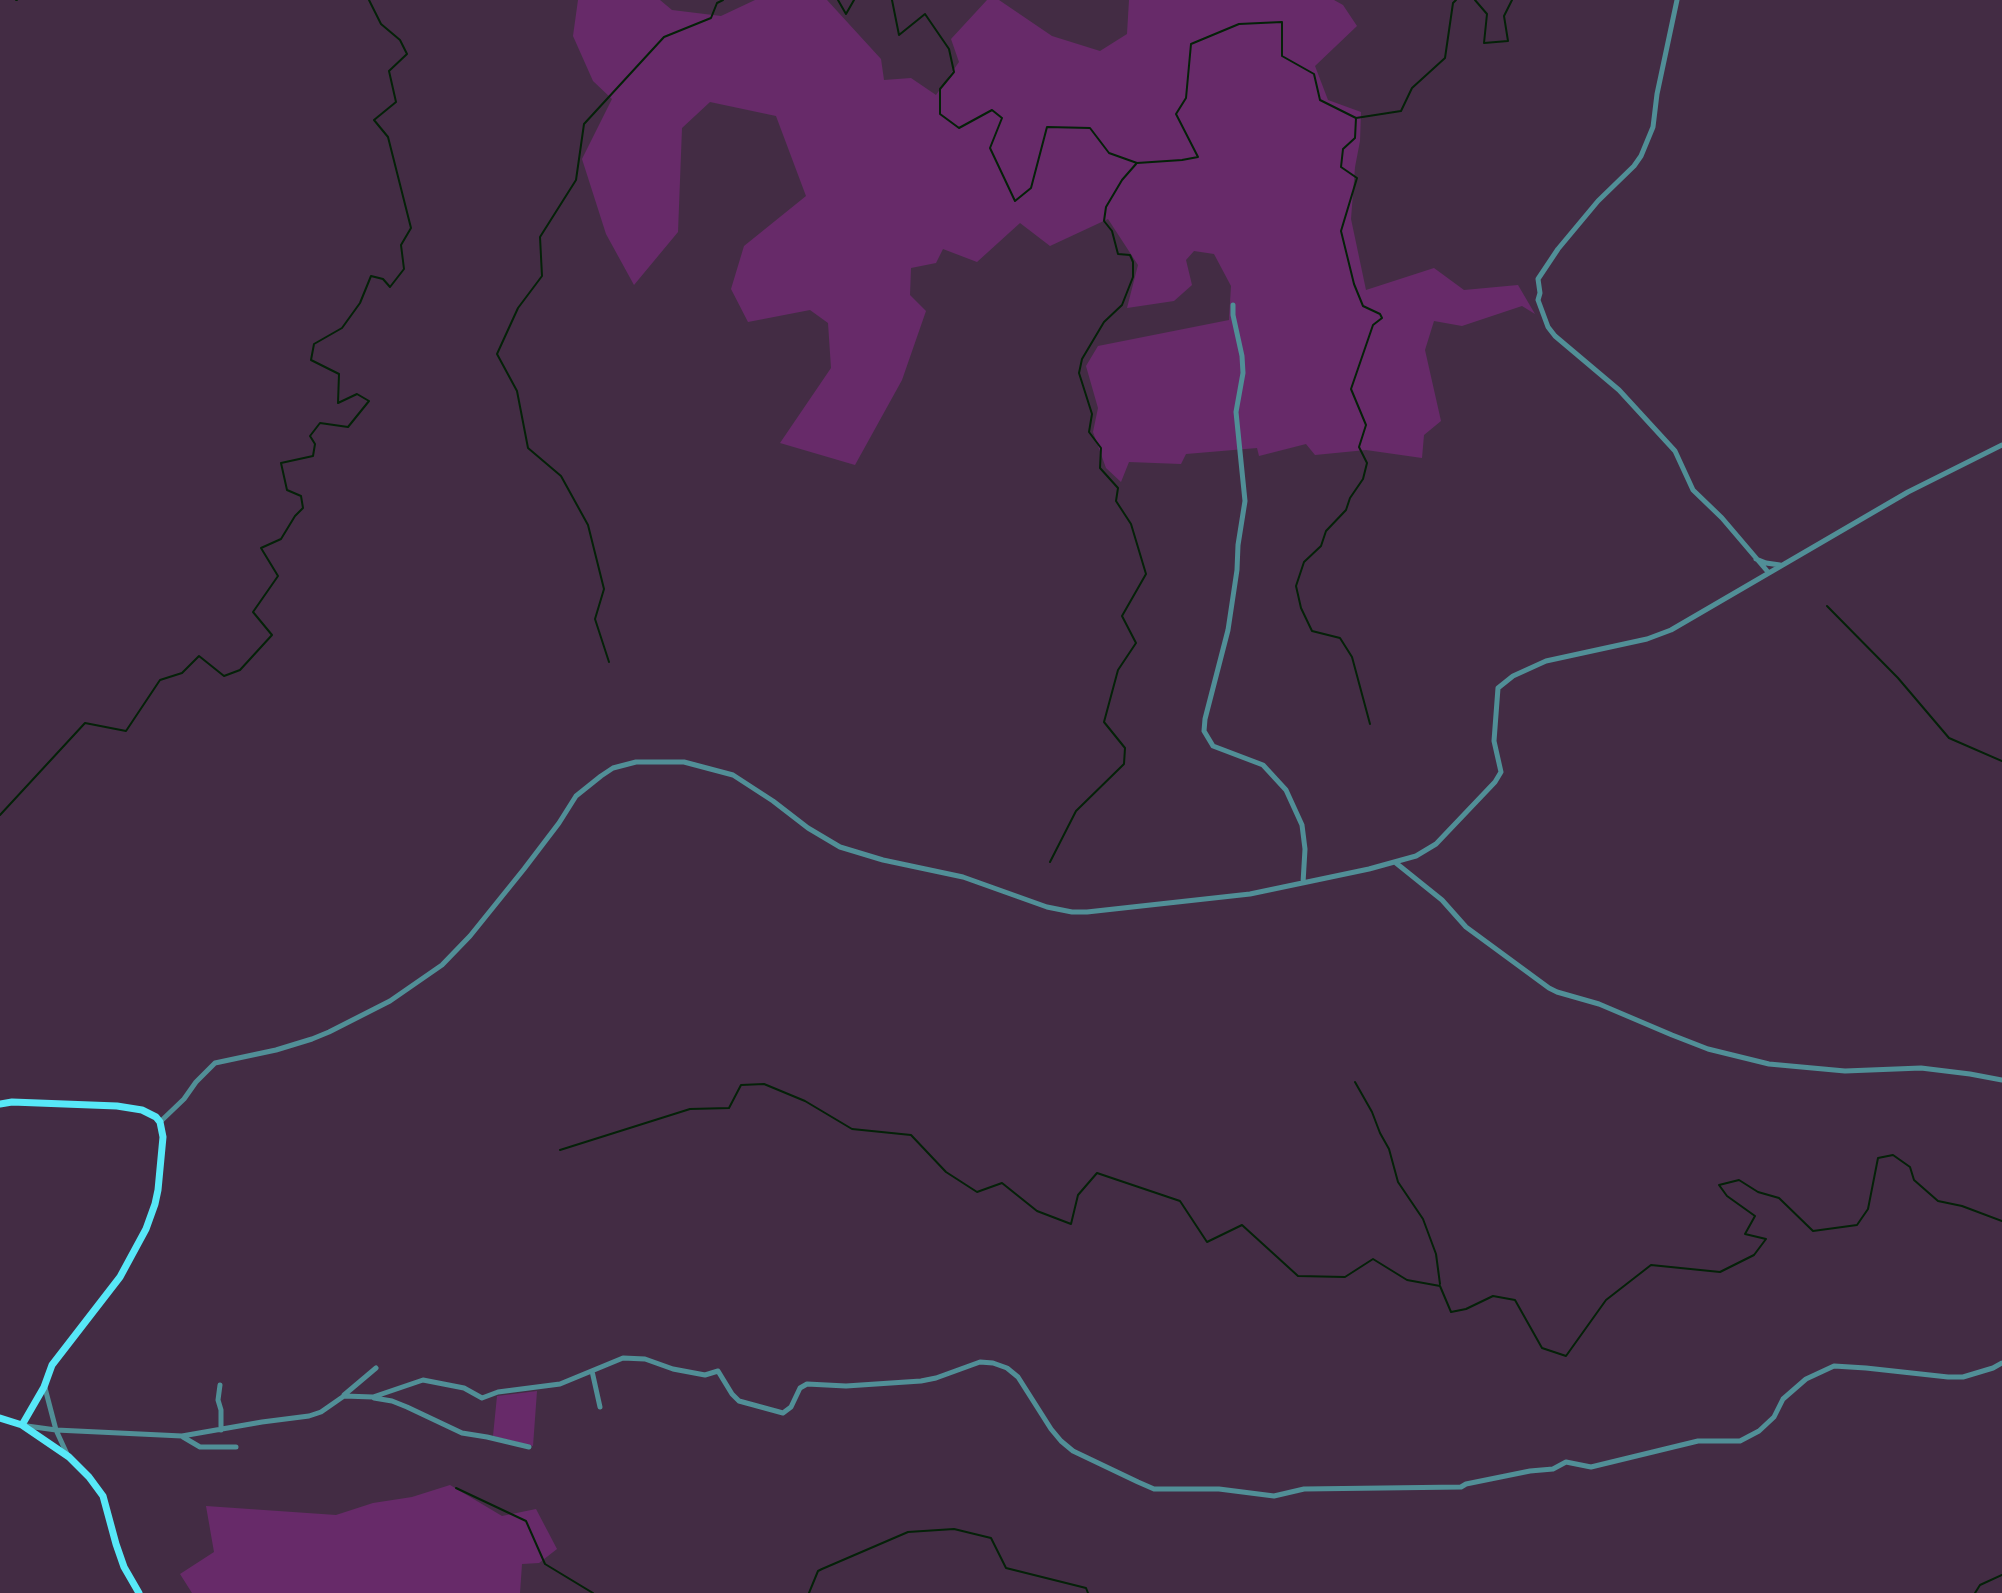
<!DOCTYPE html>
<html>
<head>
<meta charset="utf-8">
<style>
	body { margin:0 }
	canvas { display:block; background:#432c44 }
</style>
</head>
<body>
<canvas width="2002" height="1593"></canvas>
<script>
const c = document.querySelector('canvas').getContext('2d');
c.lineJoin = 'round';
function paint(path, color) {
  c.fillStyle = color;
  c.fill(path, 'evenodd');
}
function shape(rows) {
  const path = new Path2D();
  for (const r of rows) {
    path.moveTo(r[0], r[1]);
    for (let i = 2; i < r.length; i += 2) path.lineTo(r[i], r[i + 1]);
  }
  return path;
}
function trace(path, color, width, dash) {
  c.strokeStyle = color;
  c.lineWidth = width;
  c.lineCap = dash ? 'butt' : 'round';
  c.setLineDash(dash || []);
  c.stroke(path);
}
const green = shape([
	[578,0,660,0,672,10,721,16,755,0,827,0,881,59,884,80,911,78,936,95,959,62,951,39,987,0,999,0,1052,36,1100,51,1127,34,1129,0,1334,0,1343,5,1357,26,1315,66,1328,100,1361,112,1360,141,1355,167,1351,219,1366,290,1434,268,1464,290,1518,285,1535,314,1522,306,1462,326,1434,321,1425,350,1441,421,1424,435,1422,458,1366,450,1315,455,1306,444,1259,456,1257,448,1186,454,1181,464,1129,462,1121,482,1106,468,1093,432,1098,408,1086,366,1098,346,1229,320,1231,286,1214,254,1194,251,1186,260,1192,285,1174,301,1127,308,1138,265,1108,219,1050,246,1020,223,977,262,943,249,936,263,911,268,910,295,926,311,902,380,855,465,780,443,831,368,828,323,810,310,748,322,731,289,744,246,806,196,776,116,710,102,682,128,678,232,634,285,606,234,582,159,612,99,593,81,573,36],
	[537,1391,533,1446,493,1436,497,1396],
	[450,1485,502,1516,536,1509,557,1549,539,1563,522,1564,520,1593,192,1593,180,1574,214,1552,206,1506,336,1515,373,1503,412,1497]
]);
const stream = shape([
	[16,0,17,0],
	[838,0,846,14,854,0],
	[892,0,899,35,925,14,949,49,954,72,940,89,940,114,959,128,992,110,1002,118,990,148,1015,201,1031,188,1047,127,1090,128,1109,153,1137,163,1182,160,1198,157,1176,114,1186,98,1191,44,1239,24,1282,22,1282,56,1314,74,1320,100,1356,118,1401,111,1412,88,1445,58,1453,3,1456,0],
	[1475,0,1487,14,1484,43,1508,41,1504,16,1512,0],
	[1356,118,1355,138,1343,149,1341,167,1357,178,1341,231,1354,284,1363,306,1380,314,1382,318,1373,325,1351,389,1366,425,1359,447,1367,463,1363,479,1350,498,1346,510,1326,531,1321,546,1304,562,1296,586,1301,608,1312,631,1340,638,1352,657,1370,724],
	[1827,606,1898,678,1949,738,2002,761],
	[609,662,595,619,604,589,588,525,561,476,528,448,517,391,497,354,518,308,542,276,540,237,576,180,584,124,664,37,711,18,717,3,723,0],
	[0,815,85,723,126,731,160,680,182,673,199,656,224,676,240,670,272,635,253,612,278,576,261,548,281,539,295,516,303,508,301,496,287,490,281,463,313,456,315,444,310,436,320,423,348,427,369,401,357,394,338,403,339,374,311,360,314,344,342,328,360,303,371,276,383,279,390,287,404,269,401,245,411,228,388,137,374,120,396,102,389,71,407,54,400,40,381,24,369,0],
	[1050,862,1076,811,1124,764,1125,748,1104,722,1118,670,1136,643,1122,616,1146,574,1131,524,1116,501,1118,488,1100,468,1101,448,1089,432,1092,414,1079,373,1082,359,1104,322,1122,305,1133,277,1133,262,1130,255,1118,254,1112,231,1104,221,1106,207,1122,180,1136,164],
	[1355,1082,1372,1112,1380,1133,1389,1149,1398,1182,1423,1219,1436,1254,1440,1284],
	[560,1150,690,1109,729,1108,741,1085,764,1084,805,1101,852,1129,911,1135,946,1172,977,1192,1002,1183,1037,1211,1071,1224,1078,1195,1097,1173,1180,1201,1207,1242,1242,1225,1298,1276,1345,1277,1373,1259,1407,1280,1440,1286,1451,1312,1466,1309,1493,1296,1515,1300,1542,1348,1566,1356,1606,1300,1651,1265,1720,1272,1754,1255,1766,1239,1745,1234,1755,1216,1727,1196,1719,1185,1739,1180,1758,1192,1779,1198,1813,1231,1857,1225,1868,1209,1878,1158,1893,1155,1910,1167,1914,1180,1938,1201,1962,1206,2002,1221],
	[456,1488,526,1521,545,1564,593,1593],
	[809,1593,818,1571,822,1569,908,1532,954,1529,991,1538,1006,1568,1086,1588,1088,1593],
	[1975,1593,1980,1585,2002,1575]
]);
const minor = shape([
	[1677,0,1657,94,1653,127,1641,156,1634,166,1598,201,1558,249,1538,279,1540,293,1538,300,1548,327,1555,336,1619,390,1675,451,1693,490,1722,518,1768,572],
	[1233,305,1233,315,1242,356,1243,373,1236,412,1245,501,1238,545,1237,570,1228,630,1205,719,1204,731,1213,746,1263,765,1286,790,1302,825,1305,849,1303,883],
	[1756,559,1766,563,1780,565],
	[1396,863,1442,900,1466,927,1549,988,1557,992,1599,1004,1672,1035,1708,1049,1769,1064,1845,1071,1921,1068,1970,1074,2002,1080],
	[160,1122,184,1099,196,1082,215,1063,276,1050,312,1039,329,1032,390,1001,442,965,470,936,524,869,559,823,576,796,601,776,613,768,636,762,684,762,733,775,773,801,808,828,840,847,883,860,963,877,1047,907,1072,912,1087,912,1250,894,1369,869,1416,856,1436,844,1495,782,1501,772,1494,741,1498,688,1513,676,1546,661,1647,639,1671,630,1908,492,2002,445],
	[592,1371,600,1407],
	[220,1385,218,1400,221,1410,221,1430],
	[45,1388,56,1430,67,1454],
	[344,1395,376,1368],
	[374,1398,392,1401,407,1407,462,1433,487,1437,529,1447],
	[27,1426,56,1430,182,1436,262,1422,309,1416,321,1412,344,1396,373,1397,423,1380,464,1388,482,1398,498,1392,560,1384,623,1358,645,1359,673,1369,705,1375,718,1371,732,1394,739,1401,783,1413,791,1407,800,1388,807,1384,846,1386,921,1381,936,1378,980,1362,993,1363,1007,1368,1018,1377,1051,1429,1061,1441,1073,1451,1138,1482,1154,1489,1219,1489,1274,1496,1304,1489,1461,1487,1466,1484,1530,1471,1553,1469,1566,1462,1591,1467,1698,1441,1740,1441,1759,1431,1774,1417,1783,1399,1806,1379,1834,1366,1866,1368,1948,1377,1963,1377,1993,1368,2002,1363],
	[183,1437,200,1447,236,1447]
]);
const major = shape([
	[0,1104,12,1102,117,1106,142,1110,156,1117,160,1122,163,1137,158,1190,155,1204,146,1229,120,1277,52,1365,44,1387,22,1425,69,1457,89,1477,103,1496,116,1544,124,1567,139,1593],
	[0,1418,22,1425]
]);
paint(green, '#672a69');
trace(stream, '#042108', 2);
trace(minor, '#518f97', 5);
trace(major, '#57e8f8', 7);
</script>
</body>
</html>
